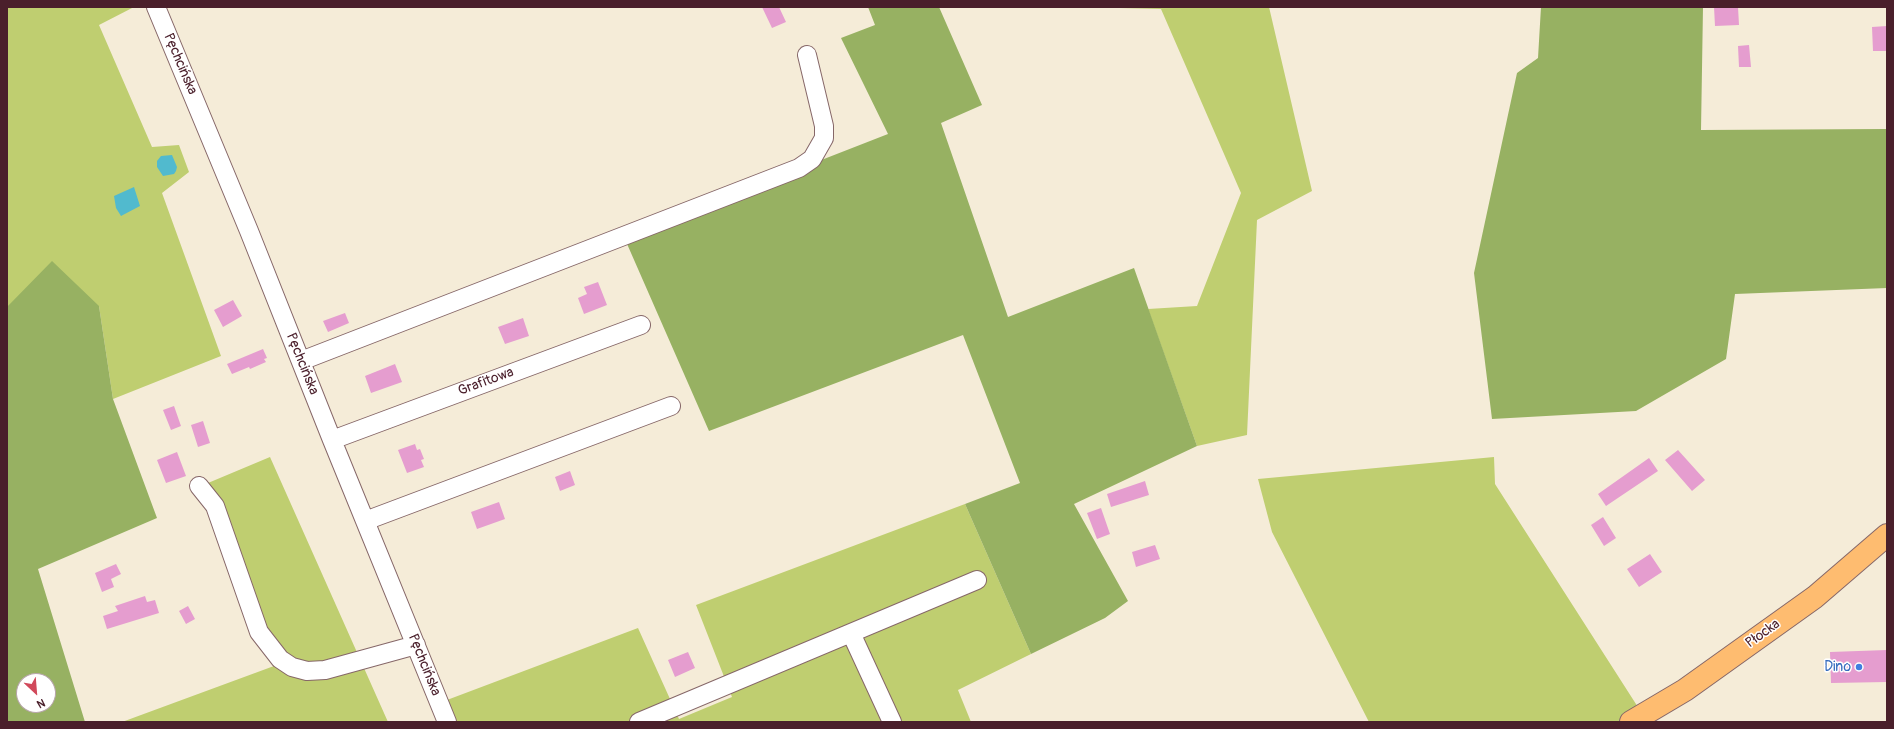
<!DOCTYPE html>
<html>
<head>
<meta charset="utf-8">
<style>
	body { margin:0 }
	#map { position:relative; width:1894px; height:729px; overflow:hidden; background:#f5ecd8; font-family:Pangolin,sans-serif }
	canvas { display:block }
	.frame { position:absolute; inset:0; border:8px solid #4a1f2b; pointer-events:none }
	.north { position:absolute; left:16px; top:673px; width:40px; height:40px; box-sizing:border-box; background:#fff; border:1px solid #b7a5aa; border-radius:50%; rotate:154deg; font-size:11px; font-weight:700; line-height:16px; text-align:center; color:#4a1f2b }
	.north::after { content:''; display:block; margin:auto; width:14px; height:18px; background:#d1495b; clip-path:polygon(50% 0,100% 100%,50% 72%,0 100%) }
</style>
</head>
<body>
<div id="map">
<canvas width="1894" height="729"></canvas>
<div class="frame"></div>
<div class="north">N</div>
</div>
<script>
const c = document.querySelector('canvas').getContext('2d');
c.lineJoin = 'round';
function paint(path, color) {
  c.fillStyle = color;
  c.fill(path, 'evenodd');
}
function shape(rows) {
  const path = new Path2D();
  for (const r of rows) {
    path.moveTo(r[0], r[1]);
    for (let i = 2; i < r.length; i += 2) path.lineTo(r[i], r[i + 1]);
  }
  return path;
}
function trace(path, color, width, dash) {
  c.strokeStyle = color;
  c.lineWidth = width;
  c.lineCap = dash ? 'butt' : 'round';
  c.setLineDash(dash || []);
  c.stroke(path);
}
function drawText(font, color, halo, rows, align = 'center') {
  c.font = font + ' Pangolin,sans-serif';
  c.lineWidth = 3;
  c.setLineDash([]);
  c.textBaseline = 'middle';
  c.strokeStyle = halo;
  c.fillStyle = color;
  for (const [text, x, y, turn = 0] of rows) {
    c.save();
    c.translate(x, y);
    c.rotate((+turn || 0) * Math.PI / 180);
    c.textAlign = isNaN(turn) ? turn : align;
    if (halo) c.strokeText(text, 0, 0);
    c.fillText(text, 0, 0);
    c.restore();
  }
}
const green = shape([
	[7,7,134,7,99,25,152,147,179,145,189,172,162,193,221,356,113,399,99,306,7,307],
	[1077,7,1269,7,1312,191,1257,220,1247,435,1197,446,1148,309,1197,306,1241,193,1161,9],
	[270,457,388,722,122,722,274,666,208,483],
	[1494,457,1495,484,1643,715,1631,722,1369,722,1272,532,1258,479],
	[965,504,1031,654,958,690,971,722,447,722,439,703,638,628,679,719,732,697,696,605]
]);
const forest = shape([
	[868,7,939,7,982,105,941,123,1008,317,1134,268,1197,446,1074,504,1128,601,1105,618,1031,654,965,504,1020,483,963,335,709,431,624,237,888,134,841,38,875,25],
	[1541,7,1703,7,1701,130,1887,129,1887,288,1735,294,1726,359,1636,411,1492,419,1474,273,1517,73,1538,58],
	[52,261,99,306,113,399,157,518,38,569,85,722,7,722,7,307],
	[24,681,48,681,48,705,24,705]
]);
const water = shape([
	[172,155,177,167,176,171,174,174,163,176,157,167,157,161,161,156],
	[134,187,140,206,121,216,116,208,114,196]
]);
const building = shape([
	[762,7,779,7,786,22,772,28],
	[1714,7,1738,7,1739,25,1715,26],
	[1887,26,1887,51,1873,51,1872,27],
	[1749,45,1751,67,1739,67,1738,46],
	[598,282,607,305,584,314,578,298,587,294,584,287],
	[233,300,242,316,223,327,214,310],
	[345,313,349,323,328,332,323,321],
	[523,318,529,336,505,344,498,327],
	[263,349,267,358,264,359,266,362,250,369,249,367,232,374,227,364],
	[395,364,402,382,371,393,365,376],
	[174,406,181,426,171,430,163,410],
	[203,421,210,443,198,447,191,425],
	[415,444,417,450,420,449,424,459,421,460,424,467,407,473,398,450],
	[1678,450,1705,480,1692,491,1665,460],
	[177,452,186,476,166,483,157,460],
	[1649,458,1658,471,1606,506,1598,494],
	[570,471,575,485,560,491,555,477],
	[1145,481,1149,495,1111,507,1107,494],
	[499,502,505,519,477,529,471,512],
	[1101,508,1110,534,1097,539,1087,513],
	[1603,517,1616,538,1604,546,1591,525],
	[1155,545,1160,559,1136,567,1132,552],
	[1650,554,1662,572,1639,587,1627,569],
	[116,564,121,574,111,579,114,587,102,592,95,573],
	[145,596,147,602,155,600,159,613,107,629,103,616,118,611,115,606],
	[188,606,195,619,186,624,179,611],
	[1887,650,1887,682,1831,683,1830,652],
	[688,652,695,668,675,677,668,660]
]);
const minor = shape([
	[156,7,249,231,332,440,447,722],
	[301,361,799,168,812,159,824,138,824,126,807,55],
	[332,440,641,325],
	[199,486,215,506,259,632,280,659,292,667,307,671,325,670,416,645],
	[365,521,671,406],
	[851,633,892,722],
	[639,722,977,580]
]);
const major = shape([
	[1631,722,1685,690,1815,597,1887,535]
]);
const markers = [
	[1859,667,4,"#3f7fe0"]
];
const streetNames = [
	["Pęchcińska",180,64,67],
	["Pęchcińska",302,364,68],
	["Grafitowa",486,382,-20],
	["Płocka",1763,634,-36],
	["Pęchcińska",424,665,68]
];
const shopNames = [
	["Dino",1851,667]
];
paint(green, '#bfce70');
paint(forest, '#97b162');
paint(water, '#51bace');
paint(building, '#e59dcf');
trace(minor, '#866768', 20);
trace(major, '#866768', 24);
trace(minor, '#fff', 18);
trace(major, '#febc70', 22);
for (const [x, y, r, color] of markers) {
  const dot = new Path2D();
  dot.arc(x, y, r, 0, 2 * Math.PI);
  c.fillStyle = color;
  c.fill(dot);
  trace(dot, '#fff', 1.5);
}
drawText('14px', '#4a1f2b', '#fff', streetNames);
drawText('14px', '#366cbe', '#fff', shopNames, 'right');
</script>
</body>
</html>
